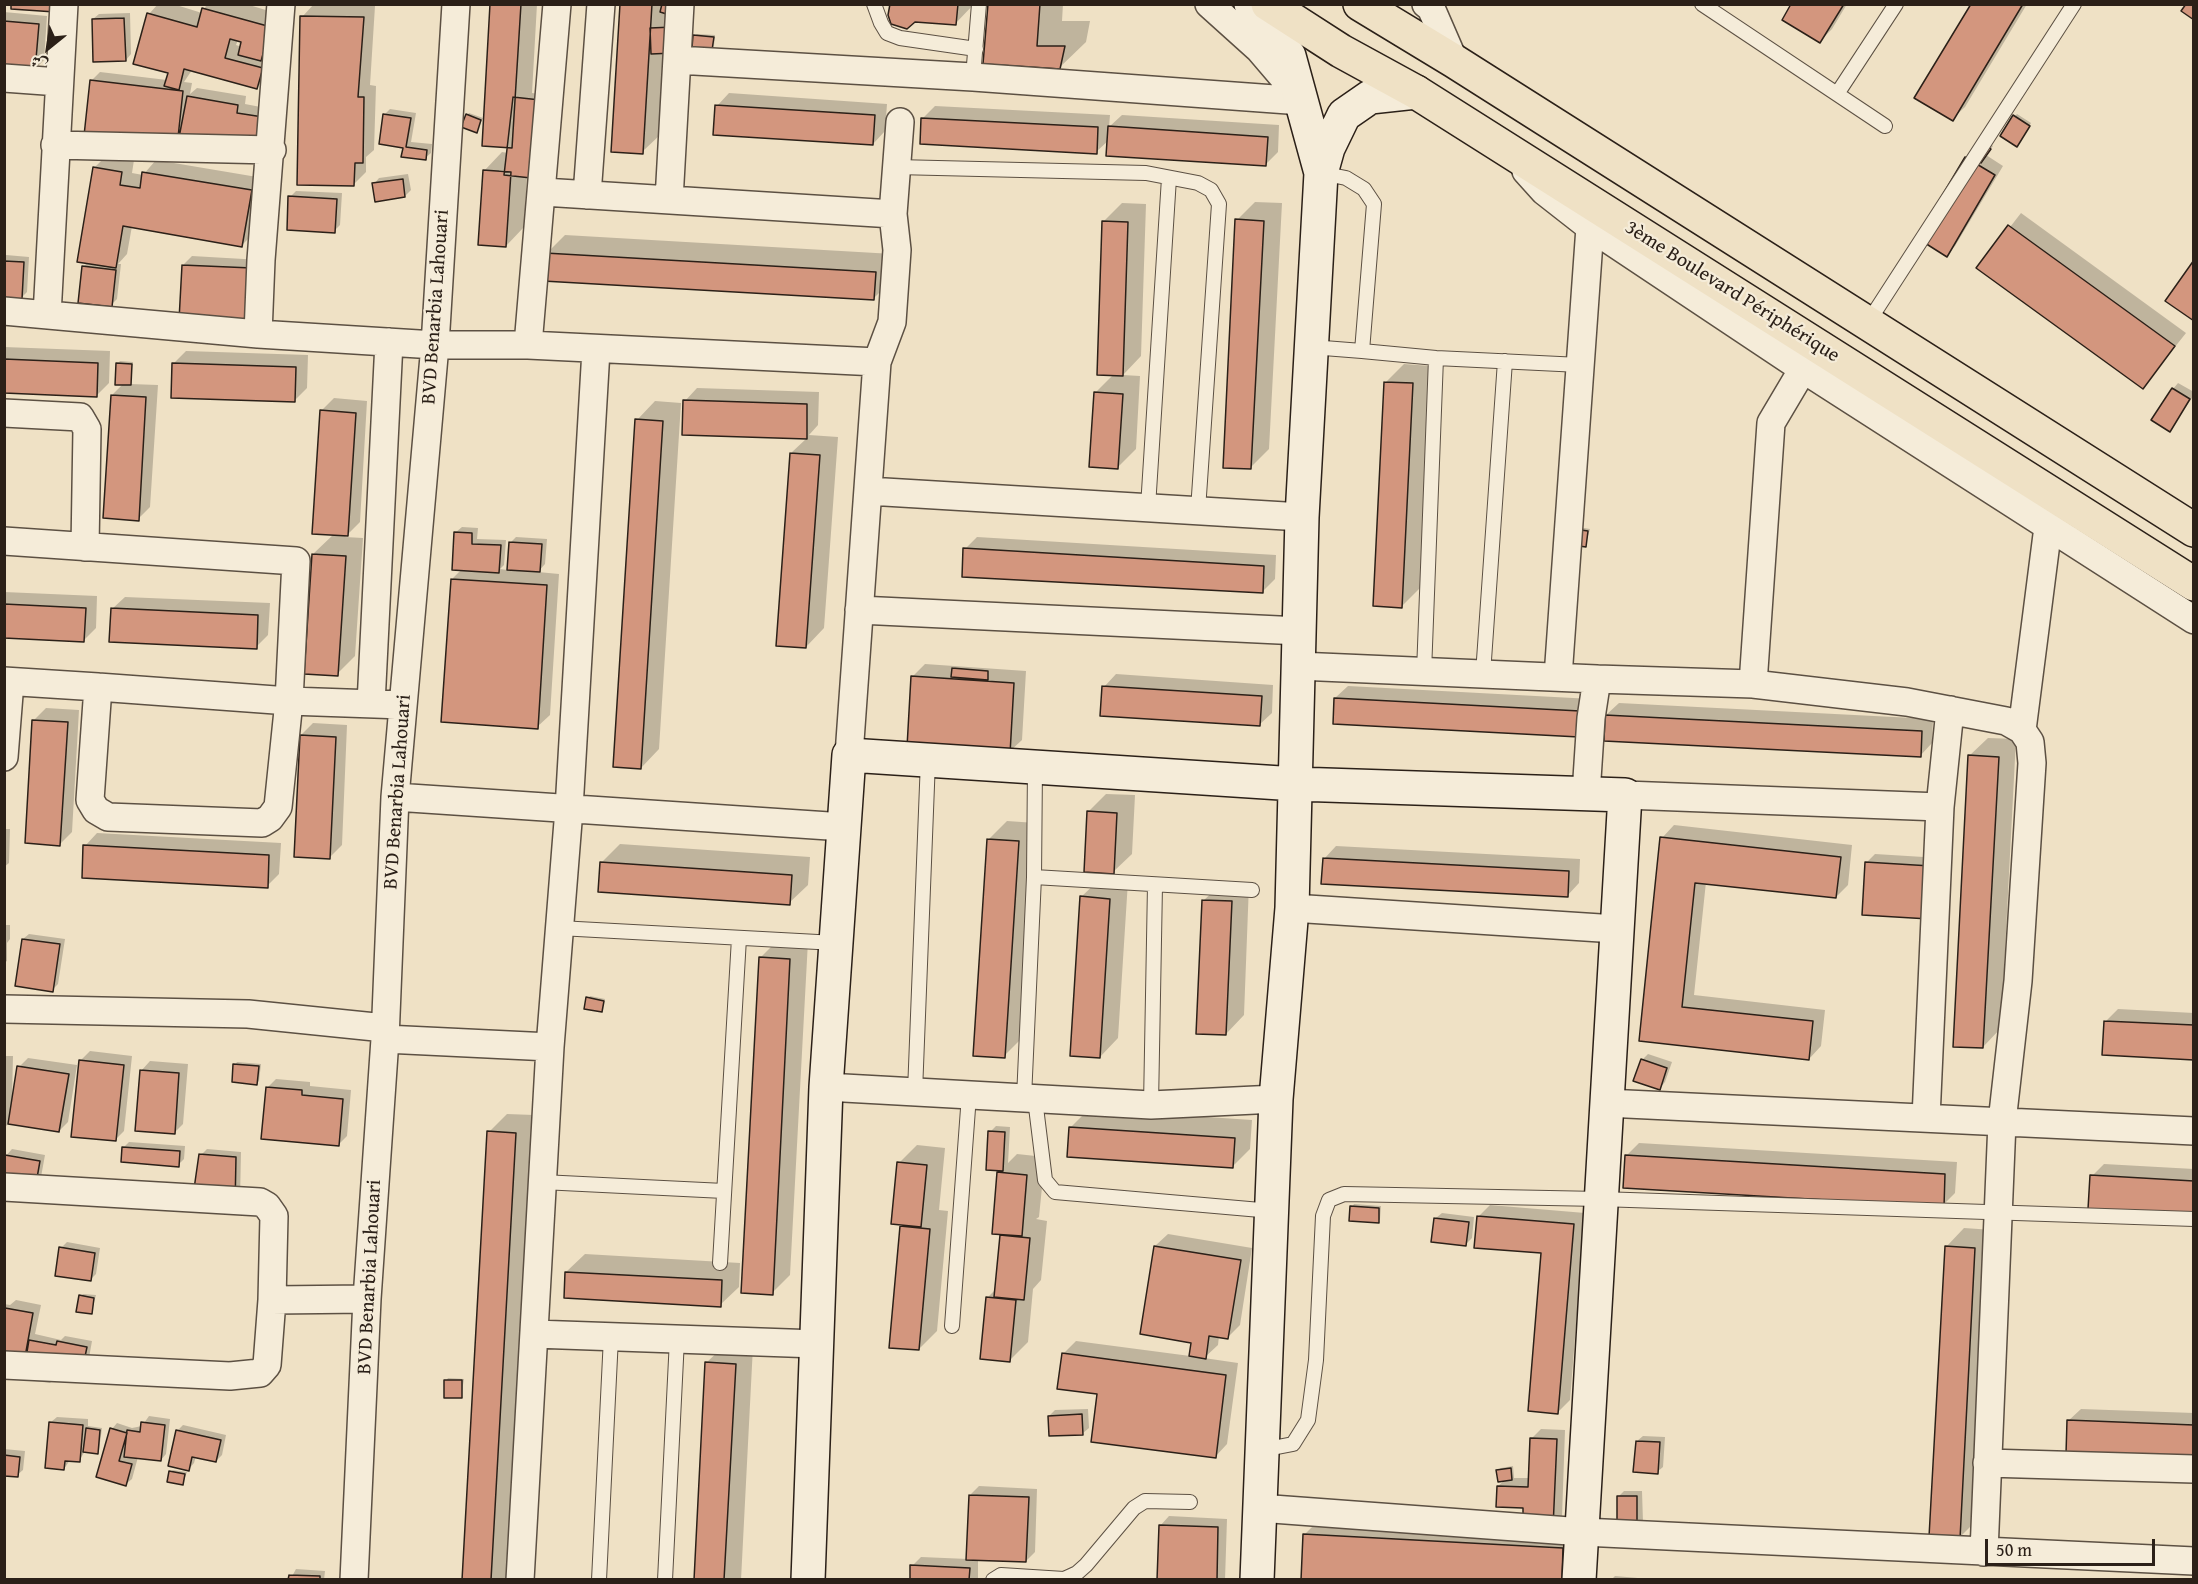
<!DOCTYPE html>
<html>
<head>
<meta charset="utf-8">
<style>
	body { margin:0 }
	#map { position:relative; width:2198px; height:1584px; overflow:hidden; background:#efe1c5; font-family:"Gentium Book Plus",Amiri,serif }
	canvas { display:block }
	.frame { position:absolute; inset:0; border:6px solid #2b2018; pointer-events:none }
	.north { position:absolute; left:18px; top:18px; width:60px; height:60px; -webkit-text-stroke:4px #f5ecd9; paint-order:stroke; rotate:210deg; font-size:16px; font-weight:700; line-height:24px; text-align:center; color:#2b2018 }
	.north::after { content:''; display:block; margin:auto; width:21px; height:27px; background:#2b2018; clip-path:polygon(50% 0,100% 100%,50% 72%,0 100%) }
	.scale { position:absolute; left:1985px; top:1539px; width:170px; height:27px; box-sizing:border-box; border:3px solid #2b2018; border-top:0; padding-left:8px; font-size:18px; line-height:21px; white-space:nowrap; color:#2b2018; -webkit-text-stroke:4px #f5ecd9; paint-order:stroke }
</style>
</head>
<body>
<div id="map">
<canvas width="2198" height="1584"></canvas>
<div class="frame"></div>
<div class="north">ش</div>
<div class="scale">50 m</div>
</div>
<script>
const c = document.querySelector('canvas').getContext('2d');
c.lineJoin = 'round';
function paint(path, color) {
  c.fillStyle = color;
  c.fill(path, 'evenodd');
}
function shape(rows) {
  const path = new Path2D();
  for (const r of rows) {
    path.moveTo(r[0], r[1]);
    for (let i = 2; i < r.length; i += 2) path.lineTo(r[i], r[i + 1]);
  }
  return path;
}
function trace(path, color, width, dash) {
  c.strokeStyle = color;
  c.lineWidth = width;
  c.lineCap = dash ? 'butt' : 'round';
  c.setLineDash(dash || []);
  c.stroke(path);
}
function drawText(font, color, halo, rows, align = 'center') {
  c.font = font + ' "Gentium Book Plus",serif';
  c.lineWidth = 4.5;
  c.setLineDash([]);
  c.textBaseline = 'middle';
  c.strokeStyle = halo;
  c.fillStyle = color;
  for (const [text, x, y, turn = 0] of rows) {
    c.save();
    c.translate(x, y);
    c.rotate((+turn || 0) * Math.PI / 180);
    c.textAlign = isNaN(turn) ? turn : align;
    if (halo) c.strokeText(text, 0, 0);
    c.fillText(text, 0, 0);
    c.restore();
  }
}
const shadow = shape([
	[158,4,173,4,202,13,207,4,246,4,282,15,269,75,257,87,192,70,184,82,192,83,190,94,197,88,246,96,245,104,271,109,219,159,91,81,100,72,167,80,170,72,149,14],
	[238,40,243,41,242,47,236,45],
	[314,4,375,6,370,85,376,86,374,150,366,157,366,172,354,184,302,17],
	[492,4,537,4,532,93,545,95,527,176,524,227,506,246,484,171,502,152,508,153,508,146],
	[499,170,512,170,499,173],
	[621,4,677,4,661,134,642,152],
	[892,4,974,4,955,24],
	[989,4,1063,4,1062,21,1090,21,1086,42,1059,68],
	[1793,4,1847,4,1832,29,1820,41],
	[1972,4,2027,4,1965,107,1952,119],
	[4,12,47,16,44,60,34,70,4,67],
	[130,13,131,54,126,60,93,19,99,14],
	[697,34,715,35,714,46,712,49,694,36],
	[729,93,887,104,885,131,873,144,717,106],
	[935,106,1110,115,1109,127,1122,115,1279,125,1278,152,1265,165,1109,140,1096,152,923,118],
	[390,109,416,113,411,142,432,144,431,153,425,158,404,146,384,115],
	[469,113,483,118,476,132,467,115],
	[2017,114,2031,123,2019,142,2015,116],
	[1987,141,1993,146,1986,155,2003,166,1955,246,1946,255,1919,238],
	[106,156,134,160,132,173,143,175,156,160,263,178,254,233,242,245,132,226,127,254,118,264,121,264,117,299,111,305,84,266,88,262,94,168],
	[408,174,411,190,405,196,374,184,379,178],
	[296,191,342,193,340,225,334,231,290,197],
	[1255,202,1282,203,1269,449,1251,467,1237,220],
	[1122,203,1146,204,1141,356,1123,375,1140,376,1136,449,1117,468,1096,392,1114,374,1104,221],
	[2021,213,2186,333,2143,387,1979,267],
	[565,235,893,254,892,280,874,298,546,254],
	[4,252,6,255,29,257,27,292,21,298,4,297],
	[192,256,261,260,258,313,183,265],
	[4,347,110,351,109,383,97,395,4,392],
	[186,351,308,355,307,388,295,400,174,363],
	[120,361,133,362,130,384,158,385,150,507,138,519,112,395,124,383,117,364],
	[1404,364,1431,366,1420,588,1401,607,1386,382],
	[2178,383,2194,392,2194,395,2170,430,2173,389],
	[697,388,819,392,818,425,809,435,838,437,824,628,806,647,791,453,807,438,685,401],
	[334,398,367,401,360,522,345,537,363,538,355,656,337,674,313,554,334,534,321,411],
	[655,401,681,403,659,749,641,768,637,420],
	[462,527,478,528,477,539,506,540,504,565,500,569,508,570,510,543,516,537,547,539,545,564,538,572,559,574,550,715,537,727,452,579,462,569,456,532],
	[1578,527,1590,529,1585,546],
	[977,537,1276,555,1275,579,1263,591,965,549],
	[4,592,97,596,96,628,84,640,4,637],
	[125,597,270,603,268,635,256,647,112,609],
	[925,664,1026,671,1022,740,1009,752,912,677],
	[1116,674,1273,685,1272,713,1259,725,1104,687],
	[1348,686,1592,699,1591,723,1335,698],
	[1619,703,1933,719,1932,743,1920,756,1606,715],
	[46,708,79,710,72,832,60,844,34,720],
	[313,723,347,725,342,845,330,857,301,735],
	[1988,738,2016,739,2001,1028,1983,1047,1969,756],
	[1106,794,1135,795,1132,854,1113,872,1088,812],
	[1007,821,1036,823,1022,1038,1004,1056,988,840],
	[1674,825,1852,845,1848,885,1836,897,1706,882,1694,995,1825,1010,1821,1046,1809,1059,1640,1040,1662,838],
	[4,829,10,829,9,863,4,867],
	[97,833,281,843,279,874,267,886,85,846],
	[620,844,810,857,808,885,789,903,601,863],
	[1336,846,1580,859,1579,883,1567,896,1324,859],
	[1875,854,1940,858,1937,908,1866,863],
	[1100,879,1128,881,1118,1038,1100,1057,1081,897],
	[1222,883,1249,884,1244,1015,1226,1034,1203,901],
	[4,925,10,925,10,939,7,943,7,961,4,963],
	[29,934,65,939,58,984,52,990,23,939],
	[778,940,808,941,790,1275,772,1293,760,958],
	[590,996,605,999,601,1011,588,998],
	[2118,1009,2194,1013,2194,1058,2105,1022],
	[90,1051,132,1056,124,1131,115,1140,80,1061],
	[1648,1054,1672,1062,1665,1082,1660,1088,1642,1060],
	[4,1056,13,1056,12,1097,19,1067,28,1058,77,1065,68,1122,59,1131,9,1123,4,1128],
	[150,1061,188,1064,183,1124,174,1133,141,1071],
	[237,1062,261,1064,259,1081,257,1083,235,1065],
	[276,1079,310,1082,310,1086,351,1090,347,1136,338,1145,267,1088],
	[1089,1109,1252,1120,1250,1149,1232,1167,1071,1127],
	[507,1114,534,1115,508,1580,463,1580,489,1132],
	[996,1126,1010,1127,1008,1163,1017,1154,1045,1157,1039,1217,1036,1219,1047,1221,1041,1280,1033,1289,1028,1342,1010,1360,987,1298,996,1289,1001,1233,999,1173,1002,1170,990,1132],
	[129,1142,185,1146,184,1159,178,1165,123,1148],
	[1639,1143,1957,1162,1955,1193,1943,1205,1626,1156],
	[917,1145,945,1148,939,1210,948,1211,937,1331,919,1349,891,1346,902,1224,899,1163],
	[12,1149,45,1155,39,1188,4,1189,4,1158],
	[207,1149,241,1152,240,1200,201,1155],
	[2104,1164,2194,1169,2194,1214,2092,1176],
	[1354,1204,1381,1206,1380,1219,1378,1222,1352,1207],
	[1490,1205,1585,1213,1570,1400,1558,1412,1543,1252,1478,1217],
	[1442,1213,1474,1217,1472,1238,1466,1244,1436,1218],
	[1964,1228,1993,1230,1978,1519,1960,1537,1946,1247],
	[1168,1234,1252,1248,1240,1325,1228,1337,1219,1336,1218,1345,1204,1358,1238,1363,1227,1444,1215,1457,1099,1393,1063,1354,1076,1341,1190,1356,1192,1341,1155,1246],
	[67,1242,100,1248,96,1274,90,1280,61,1248],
	[585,1254,740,1263,739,1287,720,1305,566,1272],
	[83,1294,96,1295,91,1313,81,1296],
	[16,1300,41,1305,35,1334,61,1340,65,1336,92,1341,87,1369,56,1377,50,1383,4,1377,4,1304,10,1305],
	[725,1345,753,1346,741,1580,695,1580,706,1363],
	[448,1378,464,1379,461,1397,446,1381],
	[1088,1409,1089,1428,1083,1433,1049,1416,1055,1410],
	[2081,1409,2194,1413,2194,1457,2068,1421],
	[149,1416,170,1419,166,1454,161,1460,138,1457,132,1479,126,1484,98,1476,112,1429,117,1423,132,1428,142,1426],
	[57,1417,88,1419,88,1426,102,1428,99,1450,97,1452,85,1451,79,1461,70,1460,64,1469,51,1422],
	[183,1425,226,1435,222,1455,216,1461,196,1456,194,1463,189,1469,177,1431],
	[1541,1429,1565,1430,1562,1517,1552,1527,1498,1486,1505,1480,1498,1470,1501,1468,1513,1466,1514,1478,1530,1478,1532,1438],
	[1643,1436,1665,1437,1663,1467,1657,1472,1637,1441],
	[4,1449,25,1451,23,1470,17,1475,4,1474],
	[173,1470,187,1472,183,1483,170,1472],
	[979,1486,1037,1489,1035,1552,1026,1561,978,1559,978,1580,911,1580,912,1566,921,1557,968,1559,970,1495],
	[1624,1491,1642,1491,1643,1522,1619,1528,1618,1497],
	[1169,1516,1227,1519,1225,1580,1158,1580,1160,1526],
	[1317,1522,1575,1537,1573,1580,1302,1580,1304,1535],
	[296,1569,325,1571,324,1580,290,1580],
	[1615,1576,1661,1580,1611,1580]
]);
const building = shape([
	[11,4,55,4,55,12,11,9,11,4],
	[490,4,521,4,512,148,482,146,490,4],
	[620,4,652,4,643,154,611,152,620,4],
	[662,4,676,4,673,16,660,12,662,4],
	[890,4,958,4,956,25,915,22,907,29,891,24,888,15,890,4],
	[988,4,1040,4,1037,46,1065,46,1060,69,983,64,988,4],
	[1791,4,1844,4,1820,43,1782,20,1791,4],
	[1971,4,2023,4,1953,121,1914,98,1971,4],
	[2186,4,2194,4,2194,20,2181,11,2186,4],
	[202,8,271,27,261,61,238,55,241,42,230,39,225,58,263,68,257,89,184,69,179,90,164,86,168,73,133,64,147,13,197,27,202,8],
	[300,16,364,17,358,97,364,97,363,163,355,163,354,186,297,185,300,16],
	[124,18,126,61,93,62,92,19,124,18],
	[4,21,39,24,35,71,4,68,4,21],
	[673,27,674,53,651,54,650,28,673,27],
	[693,35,714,37,712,50,692,48,693,35],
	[90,80,183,91,176,156,83,145,90,80],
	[187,96,238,105,237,113,263,117,257,147,176,153,187,96],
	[513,97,540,100,531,178,504,175,513,97],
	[715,105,875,115,873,145,713,135,715,105],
	[383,114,411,118,406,147,427,150,426,160,401,157,403,148,379,144,383,114],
	[466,114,481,120,477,133,461,127,466,114],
	[2013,115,2030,126,2017,147,2000,136,2013,115],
	[921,118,1098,127,1097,154,920,144,921,118],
	[1108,126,1268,137,1266,166,1106,156,1108,126],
	[1983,143,1991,149,1981,163,1973,156,1983,143],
	[1965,157,1995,175,1947,257,1917,238,1965,157],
	[93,167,122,172,120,185,140,188,142,172,252,190,242,247,123,226,116,268,77,262,93,167],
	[483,170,511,172,506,247,478,245,483,170],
	[403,179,405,197,375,202,372,183,403,179],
	[288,196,337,199,335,233,287,230,288,196],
	[1235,219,1264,221,1251,469,1223,468,1235,219],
	[1102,221,1128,222,1123,376,1097,375,1102,221],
	[2008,225,2175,346,2143,389,1976,268,2008,225],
	[545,253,876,272,874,300,543,281,545,253],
	[2194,260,2194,321,2165,301,2194,260],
	[4,261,24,262,22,299,4,298,4,261],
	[182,265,252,268,250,324,179,320,182,265],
	[82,266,116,270,112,307,78,303,82,266],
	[4,359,98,363,97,397,4,393,4,359],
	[116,363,132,364,131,385,115,385,116,363],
	[172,363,296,367,295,402,171,398,172,363],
	[1384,382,1413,383,1402,608,1373,606,1384,382],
	[2172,388,2190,399,2170,432,2151,420,2172,388],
	[1094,392,1123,394,1118,469,1089,467,1094,392],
	[111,395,146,397,139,521,103,518,111,395],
	[683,400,807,404,807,439,682,435,683,400],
	[320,410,356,413,348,536,312,534,320,410],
	[635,419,663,421,641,769,613,767,635,419],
	[790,453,820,455,806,648,776,646,790,453],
	[1574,529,1588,531,1586,547,1572,545,1574,529],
	[454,532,472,533,472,544,501,545,499,573,452,570,454,532],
	[509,542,542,544,540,572,507,570,509,542],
	[963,548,1264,566,1263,593,962,577,963,548],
	[312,554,346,556,338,676,304,674,312,554],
	[451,579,547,585,538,729,441,722,451,579],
	[4,604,86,608,84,642,4,638,4,604],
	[111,608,258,615,257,649,109,642,111,608],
	[952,668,988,671,988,680,951,677,952,668],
	[911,676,1014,683,1010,754,907,747,911,676],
	[1102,686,1262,696,1260,726,1100,716,1102,686],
	[1334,698,1580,711,1579,737,1333,724,1334,698],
	[1605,715,1922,731,1921,757,1604,741,1605,715],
	[32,720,68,722,60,846,25,843,32,720],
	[300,735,336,737,330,859,294,857,300,735],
	[1968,755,1999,757,1983,1048,1953,1047,1968,755],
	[1087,811,1117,813,1114,874,1084,872,1087,811],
	[1660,837,1841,857,1836,898,1695,883,1682,1007,1813,1021,1809,1060,1639,1041,1660,837],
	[987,839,1019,841,1005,1058,973,1056,987,839],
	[83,845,269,855,268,888,82,878,83,845],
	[1323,858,1569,871,1568,897,1321,884,1323,858],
	[600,862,792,875,790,905,598,892,600,862],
	[1865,862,1931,866,1929,919,1862,915,1865,862],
	[1080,896,1110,899,1100,1058,1070,1056,1080,896],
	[1202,900,1232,901,1226,1035,1196,1034,1202,900],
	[22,939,60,944,53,992,15,986,22,939],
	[759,957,790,959,773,1295,741,1293,759,957],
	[586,997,604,1001,602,1012,584,1009,586,997],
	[2104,1021,2194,1025,2194,1060,2102,1055,2104,1021],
	[1641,1059,1667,1068,1660,1090,1633,1081,1641,1059],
	[79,1060,124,1065,116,1141,71,1137,79,1060],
	[233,1064,259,1066,257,1085,232,1082,233,1064],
	[17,1066,69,1074,59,1132,8,1124,17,1066],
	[140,1070,179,1073,175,1134,135,1131,140,1070],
	[266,1087,302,1090,302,1095,343,1099,339,1146,261,1139,266,1087],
	[1069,1127,1235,1138,1233,1168,1067,1157,1069,1127],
	[487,1131,516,1133,491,1580,462,1580,487,1131],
	[988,1131,1005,1132,1003,1171,986,1170,988,1131],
	[122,1147,180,1151,179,1167,121,1162,122,1147],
	[199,1154,236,1157,235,1207,192,1203,199,1154],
	[5,1155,40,1161,34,1195,4,1190,5,1155],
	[1625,1155,1945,1174,1944,1207,1623,1188,1625,1155],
	[897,1162,927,1165,921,1227,891,1224,897,1162],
	[997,1172,1027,1175,1022,1236,992,1234,997,1172],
	[2090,1175,2194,1181,2194,1216,2088,1209,2090,1175],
	[1350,1206,1379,1208,1379,1223,1349,1221,1350,1206],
	[1477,1216,1574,1224,1558,1414,1528,1411,1541,1253,1474,1248,1477,1216],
	[1434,1218,1469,1222,1466,1246,1431,1242,1434,1218],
	[900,1226,930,1229,919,1350,889,1348,900,1226],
	[1000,1235,1030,1238,1024,1300,994,1297,1000,1235],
	[1154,1246,1241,1260,1228,1339,1209,1336,1206,1359,1189,1356,1191,1343,1140,1334,1154,1246],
	[1945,1246,1975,1248,1960,1539,1929,1537,1945,1246],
	[59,1247,95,1253,91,1281,55,1276,59,1247],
	[565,1272,722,1280,721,1307,564,1298,565,1272],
	[79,1295,94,1298,92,1314,76,1312,79,1295],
	[986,1297,1016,1300,1010,1362,980,1359,986,1297],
	[5,1308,33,1313,25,1357,4,1353,5,1308],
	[29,1340,56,1345,57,1341,87,1347,81,1376,56,1358,27,1352,29,1340],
	[1062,1353,1226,1375,1216,1458,1091,1442,1097,1394,1057,1389,1062,1353],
	[705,1362,736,1364,724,1580,694,1580,705,1362],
	[444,1380,462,1380,462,1398,444,1398,444,1380],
	[1082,1414,1083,1435,1049,1436,1048,1416,1082,1414],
	[2067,1420,2194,1425,2194,1458,2066,1454,2067,1420],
	[49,1422,83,1425,80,1462,65,1461,64,1470,45,1468,49,1422],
	[141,1422,165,1425,161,1461,124,1457,127,1430,140,1432,141,1422],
	[86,1428,100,1430,98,1454,83,1452,86,1428],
	[110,1428,127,1433,119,1461,132,1464,126,1486,96,1477,110,1428],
	[176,1430,221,1440,216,1462,192,1457,189,1471,168,1466,176,1430],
	[1530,1438,1557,1439,1553,1528,1523,1527,1523,1508,1496,1507,1497,1486,1528,1487,1530,1438],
	[1636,1441,1660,1442,1658,1474,1633,1472,1636,1441],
	[4,1455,20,1457,18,1477,4,1476,4,1455],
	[1511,1468,1512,1480,1498,1482,1496,1470,1511,1468],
	[169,1471,185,1474,183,1485,167,1482,169,1471],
	[969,1495,1029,1497,1026,1562,966,1560,969,1495],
	[1617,1496,1637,1496,1637,1529,1617,1529,1617,1496],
	[1159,1525,1218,1527,1217,1580,1157,1580,1159,1525],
	[1303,1534,1563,1548,1562,1580,1301,1580,1303,1534],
	[910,1565,970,1568,969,1580,910,1580,910,1565],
	[289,1575,320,1576,320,1580,288,1580,289,1575]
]);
const lane = shape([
	[874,4,881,23,887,33,900,38,976,49],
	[1702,4,1885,126],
	[973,77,979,4],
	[1837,94,1896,4],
	[896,167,1146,173,1198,183,1211,190,1219,204,1198,510],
	[1867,324,2074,4],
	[1311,347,1362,351,1374,204,1364,189,1346,178,1321,173],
	[1362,351,1436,358,1580,365],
	[1148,507,1169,178],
	[1424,672,1436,358],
	[1483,674,1505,361],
	[1034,877,1035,767],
	[559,928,836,943],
	[915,1092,928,760],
	[1024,1098,1034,877,1252,890],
	[1035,1099,1045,1180,1055,1192,1272,1211],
	[1151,1105,1155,885],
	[542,1182,724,1191],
	[720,1263,739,938],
	[952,1326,969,1095],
	[1262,1450,1293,1444,1308,1420,1316,1360,1323,1216,1329,1200,1344,1194,1600,1199,2194,1219],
	[599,1580,611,1337],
	[665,1580,677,1339],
	[993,1580,1001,1575,1064,1579,1077,1573,1086,1565,1134,1508,1145,1501,1190,1502]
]);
const street = shape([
	[1209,4,1259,49,1300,97],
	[1426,4,1431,8,1454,61],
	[677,60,973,77,1302,101],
	[4,78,59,82],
	[55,145,272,150],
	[1526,171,1544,191,1590,227,1803,369,2194,620],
	[543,192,893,214],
	[587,195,601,4],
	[669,200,680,4],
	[4,311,258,334,435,345,528,345,877,362],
	[47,315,64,4],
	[258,334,261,260,281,4],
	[528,345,557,4],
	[4,413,80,417,87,429,85,547],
	[868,491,1302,517],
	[4,541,296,561,289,701,403,705],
	[859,610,1300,631],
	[1298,666,1597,679,1591,718,1586,794],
	[1558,677,1590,227],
	[1597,679,1753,684,1907,702,2006,721,2022,730,2030,742,2032,763,2018,981,2002,1122,1984,1552],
	[4,681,98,687,289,701,278,807,270,818,262,823,108,817,96,810,90,800,98,687],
	[1753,684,1771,423,1803,369],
	[371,704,389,342],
	[2022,730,2048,527],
	[849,755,877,362,892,322,897,250,893,214,900,122],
	[4,757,10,682],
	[1625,795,1940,807,1926,1118],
	[395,797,844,827],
	[1940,807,1950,710],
	[1292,908,1616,929],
	[4,1009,248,1014,385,1028],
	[385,1039,550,1047],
	[826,1087,1151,1105,1276,1099],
	[1606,1103,2194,1131],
	[4,1187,260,1202,267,1206,274,1216,272,1300,367,1299],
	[534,1334,817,1344],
	[4,1365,230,1376,260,1373,267,1365,272,1300],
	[1987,1463,2194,1469],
	[1259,1508,1583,1532,2194,1561],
	[354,1580,367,1299,385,1039,395,797,435,345,456,4],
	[520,1580,550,1047,569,809,596,350]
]);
const secondary = shape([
	[1251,4,1289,56,1321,173],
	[808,1580,826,1087,849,755,1296,784,1625,795,1579,1580],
	[1257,1580,1276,1099,1292,908,1302,517,1321,173,1328,148,1344,115,1370,97,1416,92]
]);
const highway = shape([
	[1268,4,1341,51,1416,92,2194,584],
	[1360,4,1454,61,2194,530]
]);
const streetNames = [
	["3ème Boulevard Périphérique",1732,292,32],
	["BVD Benarbia Lahouari",436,307,-86],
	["BVD Benarbia Lahouari",398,792,-86],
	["BVD Benarbia Lahouari",370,1277,-87]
];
paint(shadow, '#0003');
paint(building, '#d3967e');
trace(building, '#2b2018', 1.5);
trace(lane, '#5c5043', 16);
trace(street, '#5c5043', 30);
trace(secondary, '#2b2018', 36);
trace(highway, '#2b2018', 36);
trace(lane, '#f5ecd9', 14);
trace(street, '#f5ecd9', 27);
trace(secondary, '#f5ecd9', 33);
trace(highway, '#efe1c5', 33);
drawText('20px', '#2b2018', '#f5ecd9', streetNames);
</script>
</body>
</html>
